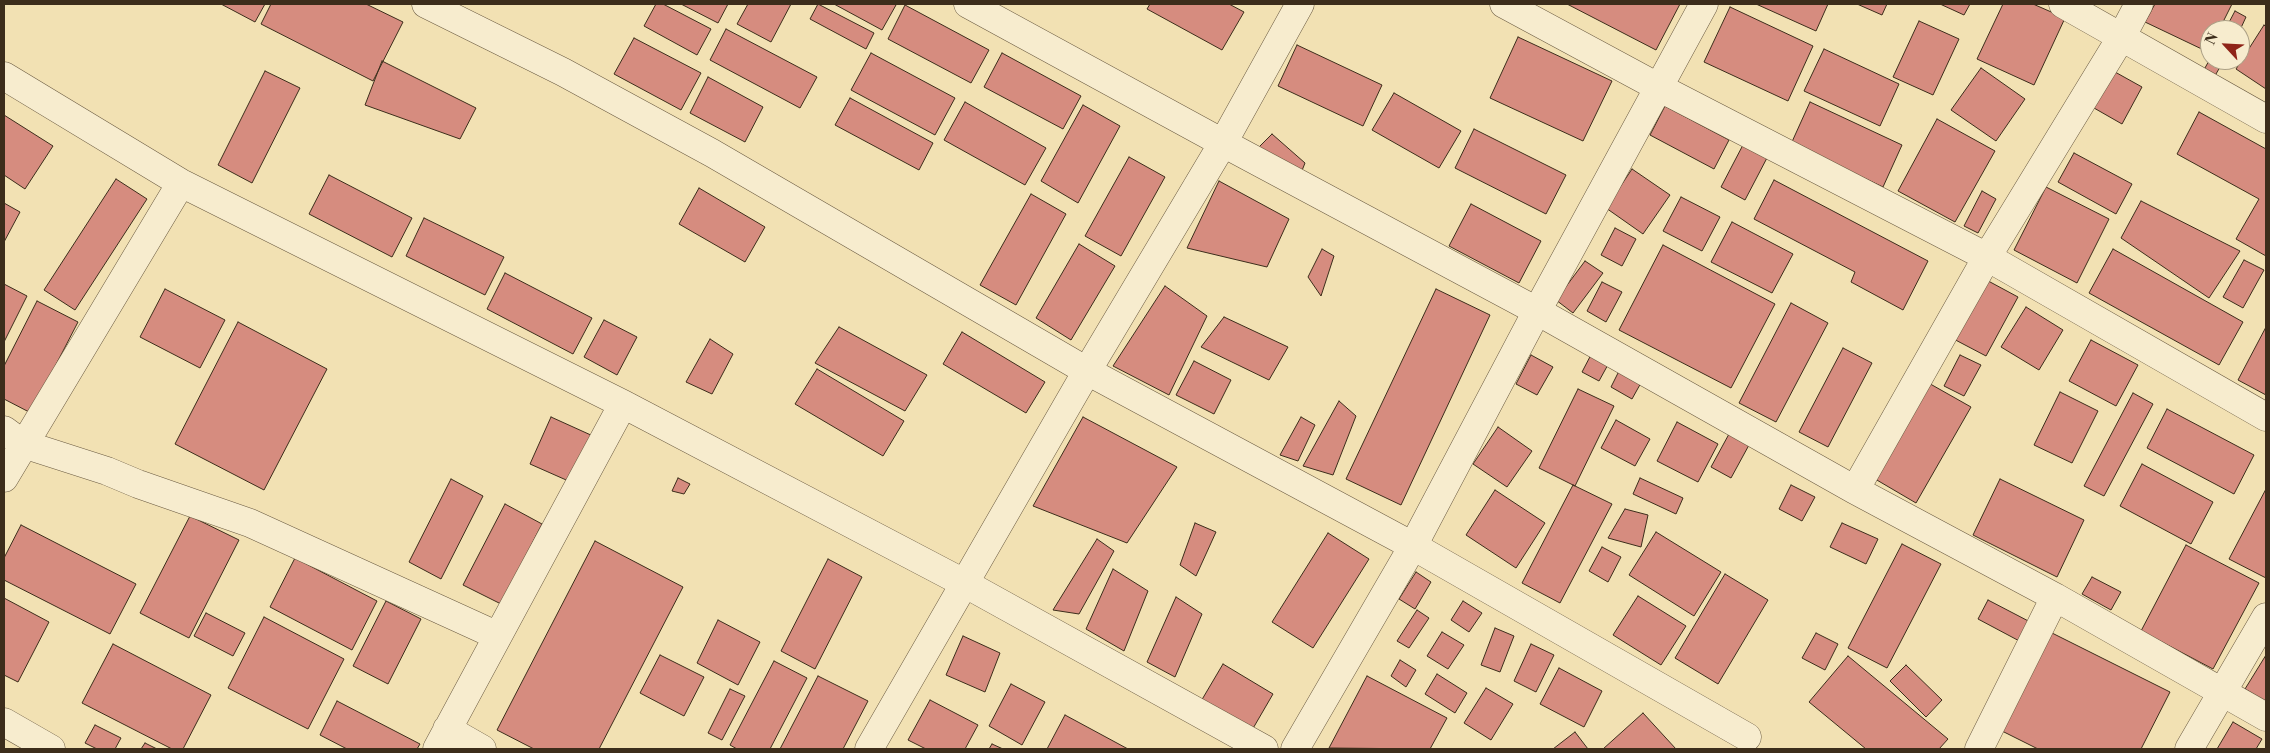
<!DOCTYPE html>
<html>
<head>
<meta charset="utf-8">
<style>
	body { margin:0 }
	#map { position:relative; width:2270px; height:753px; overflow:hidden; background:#f2e1b3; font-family:"Libre Bodoni",serif }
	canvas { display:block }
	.frame { position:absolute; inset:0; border:5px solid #3c2d1b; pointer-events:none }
	.north { position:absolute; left:2200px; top:20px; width:50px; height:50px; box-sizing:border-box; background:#f7ecce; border:1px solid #aca086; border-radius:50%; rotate:295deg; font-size:14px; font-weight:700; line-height:20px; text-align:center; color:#3c2d1b }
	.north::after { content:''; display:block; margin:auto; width:18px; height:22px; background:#8f2418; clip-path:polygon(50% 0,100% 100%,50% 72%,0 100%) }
</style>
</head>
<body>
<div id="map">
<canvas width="2270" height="753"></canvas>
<div class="frame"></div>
<div class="north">N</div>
</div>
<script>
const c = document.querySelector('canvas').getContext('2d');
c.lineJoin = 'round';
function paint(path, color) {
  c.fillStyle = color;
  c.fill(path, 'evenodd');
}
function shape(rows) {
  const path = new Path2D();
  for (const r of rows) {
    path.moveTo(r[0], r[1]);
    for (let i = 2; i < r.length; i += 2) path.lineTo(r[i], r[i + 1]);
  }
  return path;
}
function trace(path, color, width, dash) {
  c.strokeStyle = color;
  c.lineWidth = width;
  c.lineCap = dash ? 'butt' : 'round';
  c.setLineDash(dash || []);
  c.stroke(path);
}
const building = shape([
	[221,4,265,4,255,22,221,4],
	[271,4,366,4,403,22,373,81,261,24,271,4],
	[656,4,663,4,711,29,697,55,644,26,656,4],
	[681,4,728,4,718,23,681,4],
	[748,4,791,4,771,42,737,24,748,4],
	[818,4,874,33,866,49,810,19,818,4],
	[834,4,894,4,896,5,882,30,834,4],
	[1150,4,1229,4,1244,12,1222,50,1147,9,1150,4],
	[1567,4,1680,4,1656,50,1567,4],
	[1756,4,1828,4,1816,31,1756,4],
	[1857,4,1887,4,1882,15,1857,4],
	[1940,4,1970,4,1964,15,1940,4],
	[2003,4,2033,4,2065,18,2034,85,1977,59,2003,4],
	[2155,4,2232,4,2219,30,2210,30,2210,47,2208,52,2145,22,2155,4],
	[905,5,989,50,971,83,888,39,905,5],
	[1730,7,1813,46,1788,101,1704,62,1730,7],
	[2235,11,2246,17,2240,30,2225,30,2235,11],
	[1919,21,1959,39,1933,95,1893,77,1919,21],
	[2264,25,2266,27,2266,89,2236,69,2264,25],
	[726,29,817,77,800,108,710,60,726,29],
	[1518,37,1612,81,1583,141,1490,98,1518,37],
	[634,38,701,73,681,110,614,74,634,38],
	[1297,45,1382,85,1363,126,1278,86,1297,45],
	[1824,49,1899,84,1880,126,1804,91,1824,49],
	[871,53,955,98,935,135,851,90,871,53],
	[1002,53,1081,96,1063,129,984,87,1002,53],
	[2210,59,2224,60,2212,81,2201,75,2210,59],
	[382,61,476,108,460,139,365,105,382,61],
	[2106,67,2142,87,2122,124,2087,104,2106,67],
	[1981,68,2025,99,1996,141,1951,110,1981,68],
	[265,71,300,88,252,183,218,165,265,71],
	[708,77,763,107,745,142,690,113,708,77],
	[1394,93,1461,131,1439,168,1372,130,1394,93],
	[850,98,933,143,919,170,835,125,850,98],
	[965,102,1046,148,1025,185,944,140,965,102],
	[1810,102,1902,145,1883,187,1791,144,1810,102],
	[1083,105,1120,126,1078,203,1041,181,1083,105],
	[1665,106,1729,140,1714,169,1650,135,1665,106],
	[2199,112,2266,149,2266,256,2236,239,2259,199,2177,154,2199,112],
	[4,115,53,146,25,189,4,175,4,115],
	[1937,119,1995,151,1955,222,1898,191,1937,119],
	[1474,129,1566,175,1546,214,1455,168,1474,129],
	[1272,134,1305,163,1301,173,1259,147,1272,134],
	[1744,143,1768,156,1745,200,1721,187,1744,143],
	[2074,153,2132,184,2116,214,2058,182,2074,153],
	[1129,157,1165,177,1121,256,1085,236,1129,157],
	[1632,169,1670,195,1643,234,1606,208,1632,169],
	[329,175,412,218,392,257,309,214,329,175],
	[116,179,147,199,75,310,44,290,116,179],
	[1774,180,1928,261,1903,310,1851,282,1855,272,1754,219,1774,180],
	[1219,181,1289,219,1267,267,1187,248,1219,181],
	[2046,187,2109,219,2077,283,2014,250,2046,187],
	[699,188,765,227,745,262,679,224,699,188],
	[1982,191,1996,199,1978,233,1964,226,1982,191],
	[1031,194,1066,214,1016,305,980,285,1031,194],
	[1681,197,1720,217,1702,251,1663,231,1681,197],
	[2141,201,2240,251,2209,298,2121,238,2141,201],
	[4,203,20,212,4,242,4,203],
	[1471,204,1541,241,1519,283,1449,246,1471,204],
	[424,218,504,257,485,295,406,256,424,218],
	[1732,222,1793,254,1772,293,1711,262,1732,222],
	[1615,228,1636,239,1622,266,1601,255,1615,228],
	[1079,244,1115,266,1071,340,1036,318,1079,244],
	[1663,245,1775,304,1731,388,1619,330,1663,245],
	[1322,249,1334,256,1321,296,1308,277,1322,249],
	[2113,249,2243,322,2219,365,2089,293,2113,249],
	[2244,260,2264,270,2243,308,2223,297,2244,260],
	[1585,261,1603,273,1573,313,1556,300,1585,261],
	[505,273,592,318,573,354,487,309,505,273],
	[1979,276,2018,297,1986,356,1946,335,1979,276],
	[1602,282,1622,292,1606,322,1587,311,1602,282],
	[4,284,27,296,4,342,4,284],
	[1165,286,1207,316,1169,395,1113,366,1165,286],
	[165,289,225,320,200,368,140,337,165,289],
	[1436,289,1490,315,1401,505,1346,479,1436,289],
	[37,301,78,322,31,413,4,399,4,366,37,301],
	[1791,303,1828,323,1776,422,1739,403,1791,303],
	[2026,307,2063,330,2039,370,2001,347,2026,307],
	[1224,317,1288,347,1269,380,1201,347,1224,317],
	[604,320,637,337,617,375,584,357,604,320],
	[238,322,327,369,264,490,175,444,238,322],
	[839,327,927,375,905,411,815,363,839,327],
	[2266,327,2266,395,2238,380,2266,327],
	[962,332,1045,382,1026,413,943,364,962,332],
	[710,339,733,354,712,394,686,382,710,339],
	[2091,340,2138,365,2116,406,2069,381,2091,340],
	[1843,348,1872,363,1828,447,1799,432,1843,348],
	[1593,351,1610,361,1599,381,1582,372,1593,351],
	[1531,355,1553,367,1537,395,1516,384,1531,355],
	[1960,355,1981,365,1964,396,1944,386,1960,355],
	[1194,361,1231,380,1214,414,1176,395,1194,361],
	[817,369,904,421,883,456,795,404,817,369],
	[1620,369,1642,381,1632,399,1611,387,1620,369],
	[1925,381,1971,407,1916,503,1870,476,1925,381],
	[1578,389,1614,406,1575,486,1539,468,1578,389],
	[2060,392,2098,411,2072,463,2034,445,2060,392],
	[2133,393,2153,404,2104,496,2084,486,2133,393],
	[1339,401,1356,416,1333,475,1303,466,1339,401],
	[2167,409,2254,455,2234,494,2147,448,2167,409],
	[551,417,593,436,573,483,530,464,551,417],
	[1083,417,1177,467,1127,543,1033,506,1083,417],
	[1301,417,1315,425,1298,461,1280,455,1301,417],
	[1616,420,1650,439,1635,466,1601,448,1616,420],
	[1677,422,1718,444,1698,482,1657,461,1677,422],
	[1498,427,1532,451,1507,487,1473,464,1498,427],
	[1729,434,1749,445,1731,478,1711,467,1729,434],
	[2142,464,2213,502,2191,544,2120,506,2142,464],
	[678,478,690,484,684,494,672,491,678,478],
	[1640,478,1683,498,1676,514,1633,494,1640,478],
	[451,479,483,496,441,579,409,562,451,479],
	[2000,479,2084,520,2057,577,1973,535,2000,479],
	[1573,485,1612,504,1560,603,1522,583,1573,485],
	[1791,485,1815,497,1802,521,1779,509,1791,485],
	[2266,489,2266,578,2229,559,2266,489],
	[1495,490,1545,523,1516,568,1466,535,1495,490],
	[505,504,542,524,501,604,463,585,505,504],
	[1625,509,1648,515,1641,547,1608,538,1625,509],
	[190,516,239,540,189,638,140,613,190,516],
	[1195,523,1216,532,1196,576,1180,565,1195,523],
	[1842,523,1878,539,1866,564,1830,547,1842,523],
	[21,525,136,584,110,634,4,580,4,558,21,525],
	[1656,532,1721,572,1694,616,1629,575,1656,532],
	[1328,533,1369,559,1313,648,1272,622,1328,533],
	[1097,539,1114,551,1079,614,1053,610,1097,539],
	[595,541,683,587,599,749,534,749,497,730,595,541],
	[1902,544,1941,564,1887,668,1848,648,1902,544],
	[2186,545,2259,583,2213,669,2141,631,2186,545],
	[1602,547,1621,557,1608,582,1589,571,1602,547],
	[295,558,377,601,352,650,270,607,295,558],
	[828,559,862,577,815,669,781,651,828,559],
	[1113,569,1148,591,1124,651,1086,629,1113,569],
	[1416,572,1431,582,1415,609,1399,599,1416,572],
	[1725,574,1768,600,1718,684,1675,658,1725,574],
	[2092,577,2121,592,2111,610,2082,594,2092,577],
	[1638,596,1686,626,1661,665,1613,635,1638,596],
	[1176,597,1202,614,1175,677,1147,662,1176,597],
	[4,598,49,622,18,682,4,675,4,598],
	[1988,600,2036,625,2025,644,1978,619,1988,600],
	[386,601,421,619,388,684,353,666,386,601],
	[1463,601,1482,613,1469,632,1451,620,1463,601],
	[1417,610,1429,618,1409,648,1397,641,1417,610],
	[206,613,245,633,233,656,194,636,206,613],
	[264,617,344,659,308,729,228,688,264,617],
	[718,620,760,642,738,685,697,663,718,620],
	[1495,628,1514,636,1500,672,1481,665,1495,628],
	[1442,632,1464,645,1448,669,1427,656,1442,632],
	[1816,633,1838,644,1825,670,1802,658,1816,633],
	[2052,633,2170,692,2141,749,2038,749,2002,731,2052,633],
	[963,636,1000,653,985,692,946,675,963,636],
	[113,644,211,695,183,749,172,749,82,703,113,644],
	[1531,644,1554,655,1536,692,1514,681,1531,644],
	[660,655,704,677,684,716,640,693,660,655],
	[2266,655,2266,702,2245,689,2266,655],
	[1848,656,1948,739,1939,749,1866,749,1809,702,1848,656],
	[1400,660,1416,670,1406,687,1391,676,1400,660],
	[774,661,807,678,770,749,737,749,730,745,774,661],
	[1223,664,1273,694,1248,737,1197,708,1223,664],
	[1906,665,1942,700,1926,717,1890,681,1906,665],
	[1559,668,1602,691,1584,727,1540,704,1559,668],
	[1437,674,1467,693,1455,713,1425,694,1437,674],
	[818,676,868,701,843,749,780,749,818,676],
	[1367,676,1447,718,1430,749,1329,748,1367,676],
	[1011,684,1045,702,1022,745,989,726,1011,684],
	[1486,688,1513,704,1491,740,1464,723,1486,688],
	[730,689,745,696,722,740,708,733,730,689],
	[930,700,978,725,965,749,926,749,908,740,930,700],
	[337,701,420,744,417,749,347,749,320,735,337,701],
	[1643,713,1676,749,1603,749,1643,713],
	[1065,715,1128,749,1047,749,1065,715],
	[2233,722,2262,739,2256,749,2217,749,2233,722],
	[95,725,121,738,115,749,97,749,85,743,95,725],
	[1575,732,1588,749,1553,749,1575,732],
	[145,743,157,749,141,749,145,743],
	[992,744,1003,749,989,749,992,744]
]);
const street = shape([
	[426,4,563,72,712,153,1087,371,1413,546,1747,737],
	[968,4,1223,143,1537,311,1855,490,2055,597,2266,717],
	[1504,4,1658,87,1987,257,2266,417],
	[2063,4,2266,119],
	[4,76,181,183,623,404,964,583,1264,749],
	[4,430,23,444,107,471,138,484,250,523,498,636],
	[4,478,181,183],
	[1855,490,1987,257,2122,36,2139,4],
	[4,722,51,749],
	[447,729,482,749],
	[437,749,623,404],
	[869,749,1087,371,1223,143,1300,4],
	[1295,749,1413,546,1537,311,1704,4],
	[1979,749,2055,597],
	[2189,749,2266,617]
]);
paint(building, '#d68c7f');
trace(building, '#3c2d1b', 1);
trace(street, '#6a5a41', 29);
trace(street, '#f7ecce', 28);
</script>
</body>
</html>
